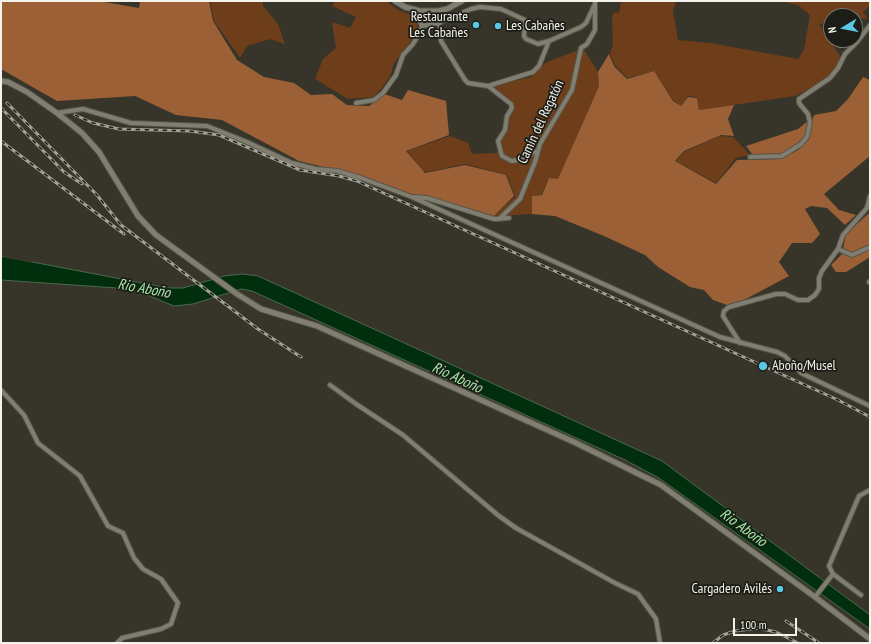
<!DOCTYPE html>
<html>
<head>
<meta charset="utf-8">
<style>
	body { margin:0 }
	#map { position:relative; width:871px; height:644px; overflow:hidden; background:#373529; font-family:"PT Sans Narrow",sans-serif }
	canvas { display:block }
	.frame { position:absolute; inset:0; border:2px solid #f4f3eb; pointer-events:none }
	.north { position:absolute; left:823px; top:8px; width:40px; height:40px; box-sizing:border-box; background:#1d1d17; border:1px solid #73736c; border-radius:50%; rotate:260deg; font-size:11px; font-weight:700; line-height:16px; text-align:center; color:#f4f3eb }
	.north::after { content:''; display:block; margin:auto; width:14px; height:18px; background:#5ac8e5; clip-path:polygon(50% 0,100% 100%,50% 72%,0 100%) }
	.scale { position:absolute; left:733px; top:618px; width:64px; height:18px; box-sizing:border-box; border:2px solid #f4f3eb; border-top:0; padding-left:5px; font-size:12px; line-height:14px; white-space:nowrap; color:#f4f3eb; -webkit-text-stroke:3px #1d1d17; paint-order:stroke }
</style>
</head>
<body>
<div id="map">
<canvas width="871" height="644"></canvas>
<div class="frame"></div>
<div class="north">N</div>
<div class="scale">100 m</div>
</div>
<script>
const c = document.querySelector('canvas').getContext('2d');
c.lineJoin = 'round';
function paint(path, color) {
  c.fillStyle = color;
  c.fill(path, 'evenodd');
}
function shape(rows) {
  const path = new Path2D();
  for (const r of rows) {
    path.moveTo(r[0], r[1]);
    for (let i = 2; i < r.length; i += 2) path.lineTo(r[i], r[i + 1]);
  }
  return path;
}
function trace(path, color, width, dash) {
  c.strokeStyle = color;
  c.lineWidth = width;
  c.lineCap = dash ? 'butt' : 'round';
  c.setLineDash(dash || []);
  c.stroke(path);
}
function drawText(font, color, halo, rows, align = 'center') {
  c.font = font + ' "PT Sans Narrow",sans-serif';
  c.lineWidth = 3.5;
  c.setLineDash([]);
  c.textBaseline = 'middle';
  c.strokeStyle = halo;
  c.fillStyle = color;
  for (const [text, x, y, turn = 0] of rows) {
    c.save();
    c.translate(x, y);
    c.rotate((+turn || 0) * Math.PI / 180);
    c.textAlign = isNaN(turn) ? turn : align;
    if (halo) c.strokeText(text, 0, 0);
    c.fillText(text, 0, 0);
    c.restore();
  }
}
const green = shape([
	[210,1,263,1,263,6,278,24,285,44,270,39,247,46,240,58,214,21],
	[335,1,386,1,397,9,411,15,417,22,418,32,394,63,390,76,381,89,373,97,348,99,315,79,323,59,336,48,332,22,350,28,356,17,332,6],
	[621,1,676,1,673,11,678,40,710,43,798,59,804,50,810,15,798,5,780,1,870,1,870,5,863,12,868,19,855,18,855,16,831,16,831,21,819,24,840,56,836,69,824,81,795,96,699,110,697,97,688,96,681,106,673,100,654,71,627,78,615,65,610,53,613,45,612,16,615,12,619,13],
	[583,48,598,72,599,86,558,179,549,178,541,195,532,196,532,214,494,216,515,197,507,175,465,164,427,172,423,171,407,151,450,136,468,143,472,154,495,153,501,149,500,140,507,131,508,116,513,110,511,103,492,88,492,86,531,77,545,63],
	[719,136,733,137,750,155,736,158,716,183,676,161,684,152]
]);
const forest = shape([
	[1,1,98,1,139,8,140,1,209,1,213,21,237,60,264,77,294,83,311,95,332,94,347,105,369,106,384,94,402,100,408,90,446,101,449,135,406,151,425,173,465,165,506,175,514,196,494,216,425,195,412,195,353,174,299,161,222,120,176,115,135,96,57,101,1,69],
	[609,54,614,66,627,79,654,71,673,101,681,106,688,97,697,98,699,110,734,105,728,119,734,136,721,135,684,151,675,161,716,184,737,160,779,159,752,154,746,146,798,129,813,117,809,138,798,149,780,159,798,150,809,138,814,115,836,111,848,99,863,77,870,80,870,156,824,194,839,210,856,215,845,225,827,208,811,206,805,209,820,234,812,243,792,243,779,262,789,276,744,300,727,305,713,300,704,290,690,287,658,267,645,255,604,236,555,216,532,214,532,196,542,195,549,178,558,179,599,86,598,72],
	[868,214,870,215,870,257,846,272,836,272,831,265,842,254,846,234]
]);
const water = shape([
	[1,256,168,288,183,288,224,276,243,274,258,276,662,461,870,615,870,629,659,478,625,460,252,291,241,289,193,304,174,306,140,292,117,288,1,280,1,256]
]);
const pier = shape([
	[1,254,25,260,33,261,31,263,1,256]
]);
const minor = shape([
	[438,23,440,26,441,41,465,80,468,83,488,86,511,104,512,108,507,116,505,130,498,141,502,156,512,161,518,160,537,151],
	[422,26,438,23,471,9,480,7,501,9,525,20,524,36,526,39,538,44,549,41],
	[488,86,533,72,539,66,549,41,581,27,586,23,594,6],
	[356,103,374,100,383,93,396,75,403,55,413,44,420,32,422,26,419,20,420,11],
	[57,113,83,109,131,123,207,126,247,142,292,163,316,169,338,171,361,178,412,197,720,337,777,352,785,356,801,373,870,406],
	[750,157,782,156,801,144,807,137,810,123,808,114,799,103,799,99,830,78,838,68,845,54,857,42,870,25],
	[415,197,427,198,494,219,509,218],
	[499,219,520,199,535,162,540,144,572,90,581,48,587,44,595,30,595,1],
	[838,249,852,255,870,247],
	[869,282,870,281],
	[740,343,723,316,724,311,729,307,776,294,785,294,798,300,808,300,815,295,819,289,819,278,822,271,838,249,843,235,867,208,870,196],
	[330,385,356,404,403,435,499,516,516,528,615,583,638,594,656,619,660,643],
	[1,390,24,415,38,443,80,476,108,526,123,533,134,558,143,569,161,579,178,603,171,624,161,629,122,638,117,643],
	[861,595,833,574,829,566,859,496,870,490],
	[815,597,833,574]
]);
const tertiary = shape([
	[395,1,405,7,420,11,438,11,447,9,462,1],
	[1,81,8,82,27,92,57,113,82,133,99,152,138,216,156,235,237,294,261,309,317,326,574,442,661,485,815,597,870,639]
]);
const rail = shape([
	[7,103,96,194,121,225,258,329,301,357],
	[1,108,64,172,82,184],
	[75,115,93,123,119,129,190,131,219,135,300,170,339,176,357,181,838,400,870,417],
	[1,141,124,234],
	[786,621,819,643],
	[713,643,723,635,735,631,758,628,776,632,798,643]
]);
const markers = [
	[476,25,4,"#5ac8e5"],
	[498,26,4,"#5ac8e5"],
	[763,366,5,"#5ac8e5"],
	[780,589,4,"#5ac8e5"]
];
const poiNames = [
	["Restaurante",468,17],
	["Les Cabañes",468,33],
	["Les Cabañes",506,26,"left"],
	["Aboño/Musel",772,366,"left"],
	["Cargadero Avilés",772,589]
];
const streetNames = [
	["Camín del Regatón",541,122,-65]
];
const waterNames = [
	["Rio Aboño",144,289,10],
	["Rio Aboño",457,378,25],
	["Rio Aboño",743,528,36]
];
paint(green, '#6e3d1a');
paint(forest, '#9c6037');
paint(water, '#012e0c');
trace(water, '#4a694f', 1);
paint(pier, '#373529');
trace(minor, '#56554a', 6);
trace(tertiary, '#56554a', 7);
trace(minor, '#807e70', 4);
trace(tertiary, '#807e70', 5);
trace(rail, '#a2a197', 3);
trace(rail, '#1d1d17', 1.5, [4.5]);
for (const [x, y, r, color] of markers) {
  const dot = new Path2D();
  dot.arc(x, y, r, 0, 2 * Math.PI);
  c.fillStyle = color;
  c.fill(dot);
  trace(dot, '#1d1d17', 1.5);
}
drawText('14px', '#f4f3eb', '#1d1d17', poiNames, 'right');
drawText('14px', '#f4f3eb', '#1d1d17', streetNames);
drawText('italic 15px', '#99eaa3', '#1d1d17', waterNames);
</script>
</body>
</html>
